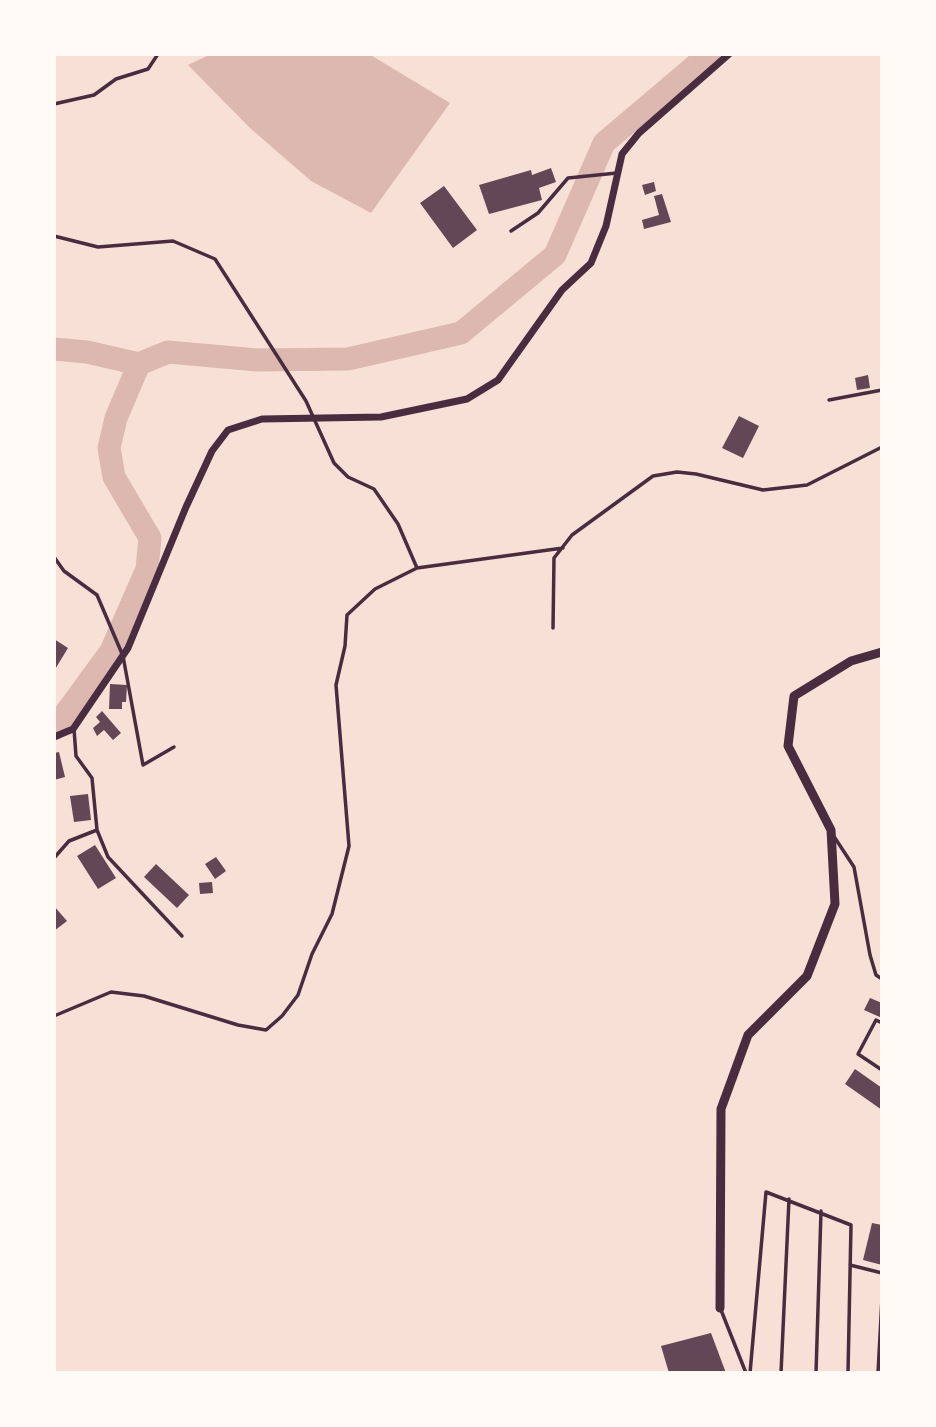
<!DOCTYPE html>
<html>
<head>
<meta charset="utf-8">
<style>
	body { margin:0 }
	#map { position:relative; width:936px; height:1427px; overflow:hidden; background:#f7e1d7; font-family:"IBM Plex Sans",sans-serif }
	canvas { display:block }
	.frame { position:absolute; inset:0; border:56px solid #fffaf5; pointer-events:none }
</style>
</head>
<body>
<div id="map">
<canvas width="936" height="1427"></canvas>
<div class="frame"></div>
</div>
<script>
const c = document.querySelector('canvas').getContext('2d');
c.lineJoin = 'round';
function paint(path, color) {
  c.fillStyle = color;
  c.fill(path, 'evenodd');
}
function shape(rows) {
  const path = new Path2D();
  for (const r of rows) {
    path.moveTo(r[0], r[1]);
    for (let i = 2; i < r.length; i += 2) path.lineTo(r[i], r[i + 1]);
  }
  return path;
}
function trace(path, color, width, dash) {
  c.strokeStyle = color;
  c.lineWidth = width;
  c.lineCap = dash ? 'butt' : 'round';
  c.setLineDash(dash || []);
  c.stroke(path);
}
const water = shape([
	[211,54,369,54,450,103,371,213,311,181,250,128,188,65]
]);
const river = shape([
	[54,349,87,352,139,364,168,352,257,360,348,359,461,333,555,255,604,143,709,54],
	[54,729,111,651,147,569,150,538,114,477,109,448,116,418,139,364]
]);
const building = shape([
	[551,168,556,182,539,188,542,200,489,214,479,185,531,170,532,175],
	[654,182,656,191,645,195,642,185],
	[444,186,477,230,453,248,420,203],
	[662,194,671,222,644,229,642,220,659,215,654,196],
	[868,375,870,388,857,390,855,378],
	[739,416,759,426,743,458,722,448],
	[54,639,68,648,54,671],
	[110,684,127,685,126,702,122,702,122,709,109,709],
	[102,711,121,733,113,740,104,730,97,736,93,728,100,722,96,717],
	[59,752,65,777,54,780,54,753],
	[88,794,91,820,74,822,70,796],
	[95,845,116,878,98,889,77,856],
	[216,857,226,871,215,879,205,864],
	[156,864,189,895,177,908,144,877],
	[212,882,213,893,200,894,199,883],
	[54,906,67,921,54,931],
	[870,998,882,1003,882,1018,864,1010],
	[855,1069,882,1088,882,1110,845,1084],
	[872,1223,882,1225,882,1265,863,1260],
	[711,1333,726,1373,669,1373,661,1346]
]);
const service = shape([
	[54,104,94,95,116,79,148,69,158,54],
	[511,231,538,213,568,178,617,173],
	[54,236,98,247,173,241,215,259,306,401,334,463,348,477,374,489,398,524,417,568,563,548],
	[829,400,882,390],
	[54,557,64,571,97,595,123,656,143,765,174,747],
	[553,628,554,558,572,535,653,476,677,472,696,474,763,490,807,485,882,447],
	[74,729,76,756,92,778,97,830,108,857,182,936],
	[833,835,854,867,870,955,876,975,882,979],
	[54,858,69,841,97,830],
	[54,1016,111,992,144,996,238,1025,266,1030,282,1016,298,995,312,954,332,914,349,846,336,685,345,646,347,615,375,589,417,568],
	[882,1023,876,1020,858,1054,882,1070],
	[850,1265,882,1273],
	[721,1310,746,1373],
	[750,1373,766,1192,851,1225,848,1373],
	[766,1373,785,1373],
	[781,1373,789,1199],
	[816,1373,821,1211],
	[878,1373,882,1298]
]);
const minor = shape([
	[54,737,73,729,128,648,186,507,212,451,228,430,262,419,381,417,467,399,498,380,562,290,591,263,606,226,622,154,639,133,729,54]
]);
const tertiary = shape([
	[720,1308,721,1109,748,1035,807,976,835,904,831,830,788,746,794,696,851,661,882,652]
]);
paint(water, '#dcb8b0');
trace(river, '#dcb8b0', 23);
paint(building, '#644757');
trace(service, '#4a2c40', 3.5);
trace(minor, '#4a2c40', 7);
trace(tertiary, '#4a2c40', 9);
</script>
</body>
</html>
